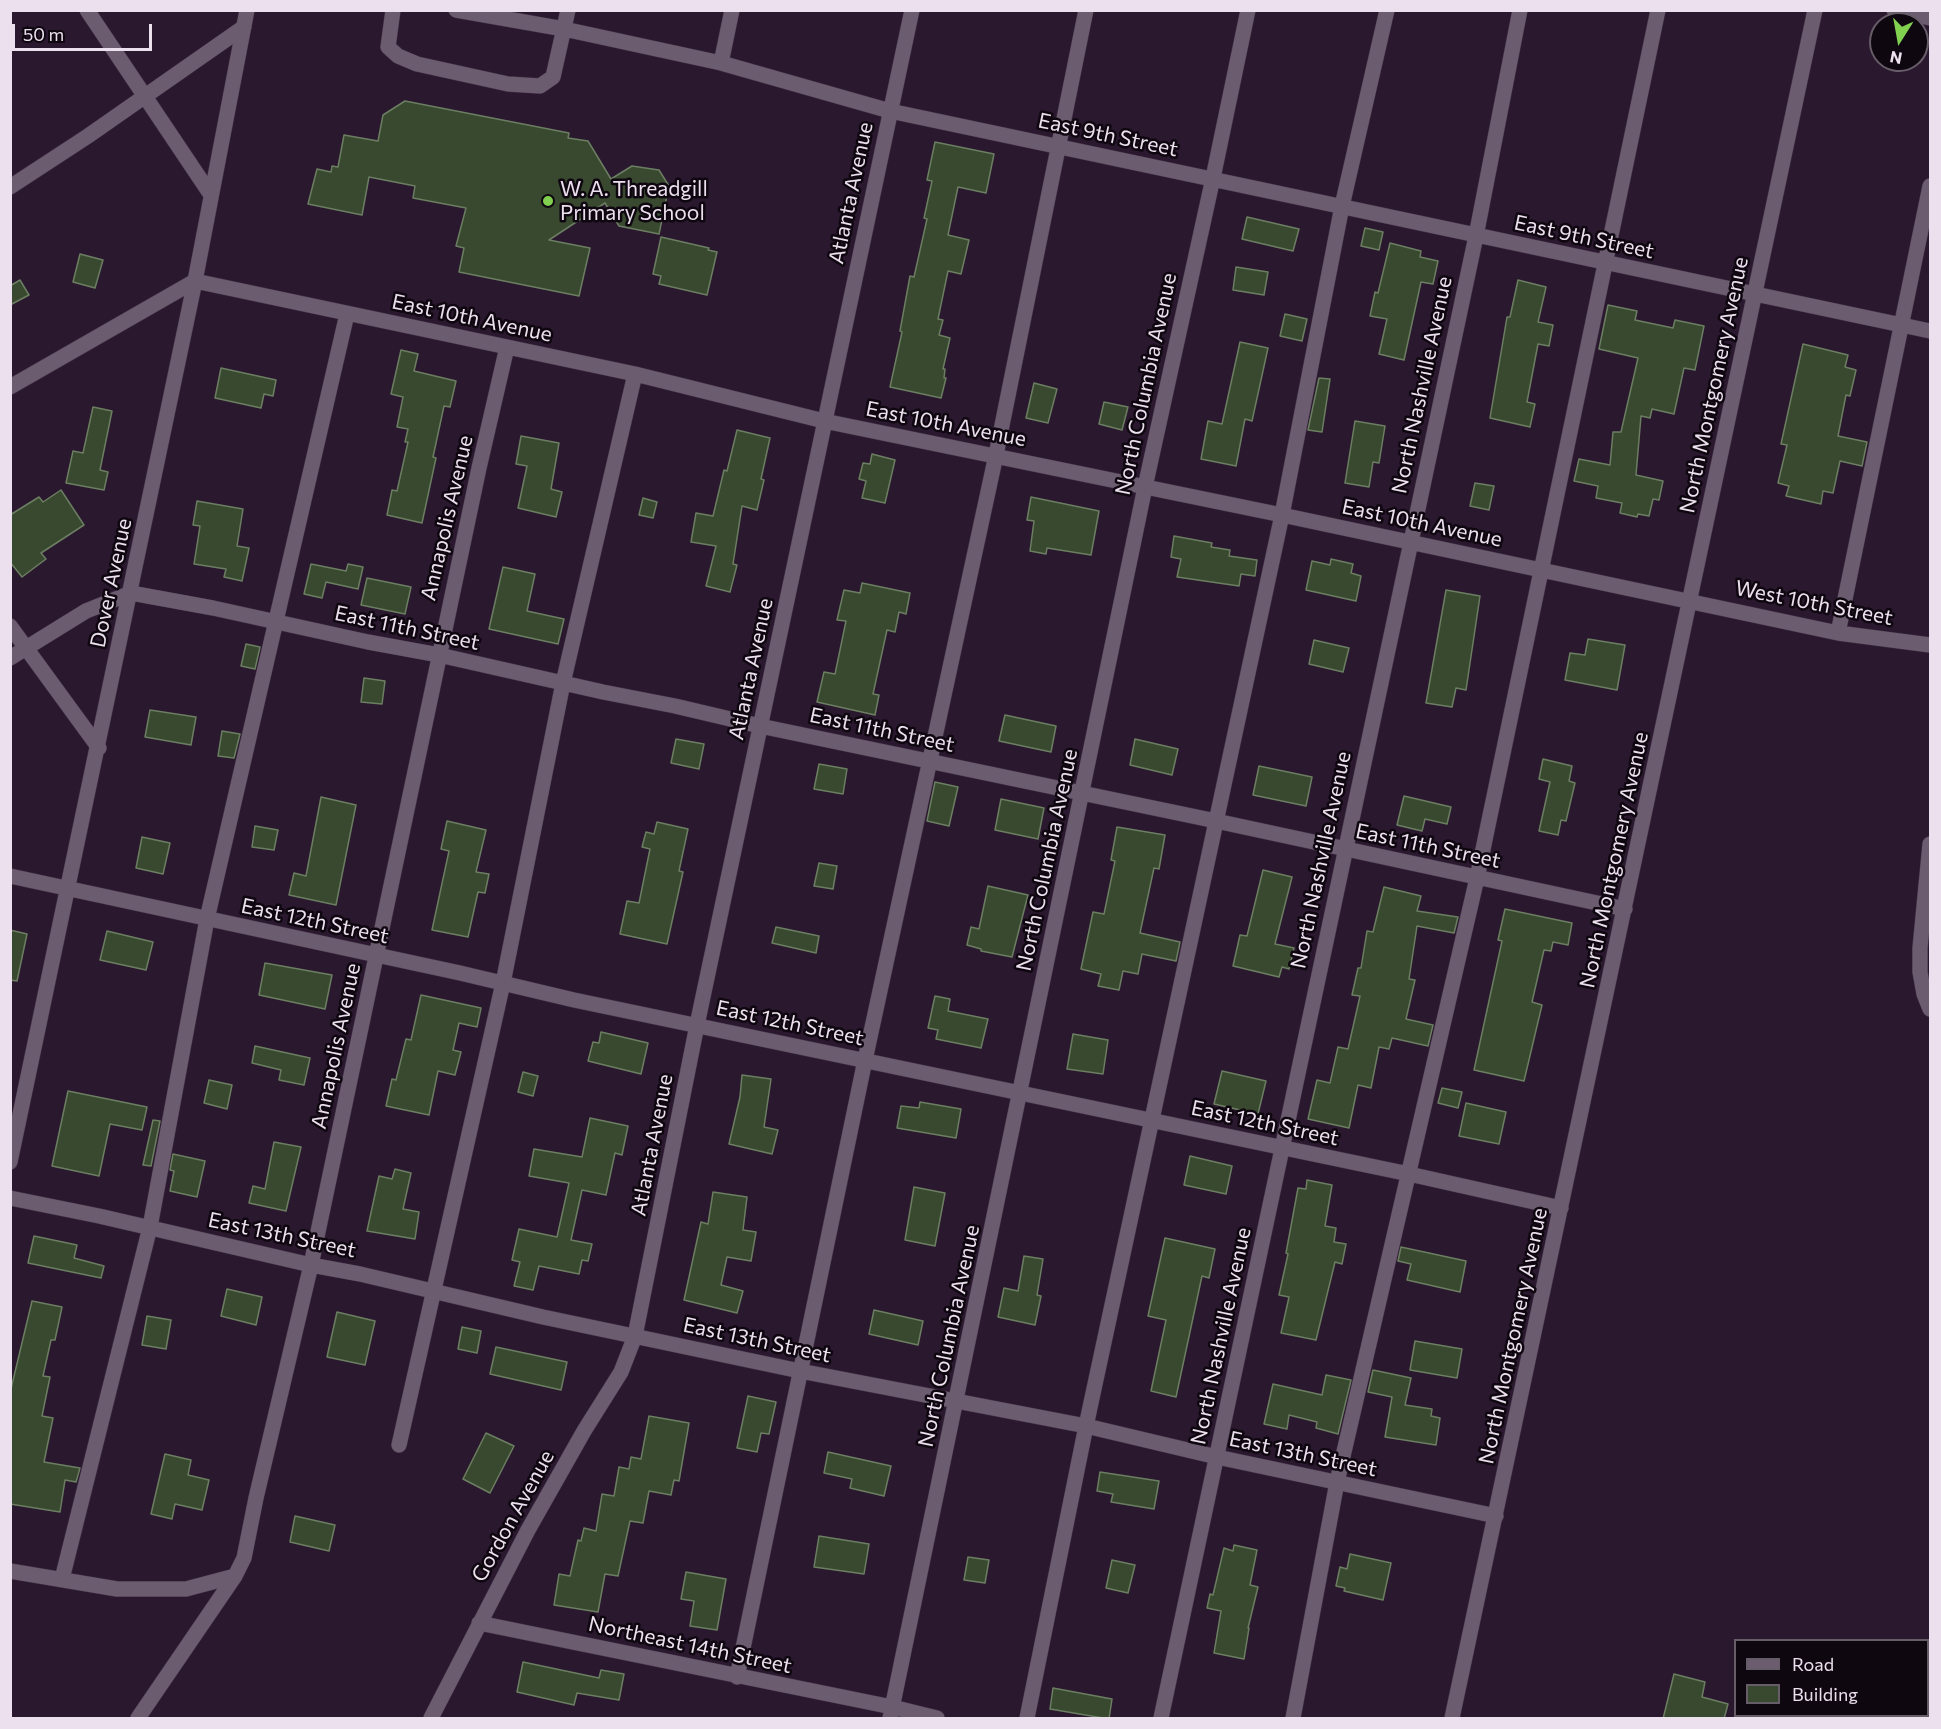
<!DOCTYPE html>
<html>
<head>
<meta charset="utf-8">
<style>
	body { margin:0 }
	#map { position:relative; width:1941px; height:1729px; overflow:hidden; background:#2a182e; font-family:Commissioner,sans-serif }
	canvas { display:block }
	.frame { position:absolute; inset:0; border:12px solid #ecdfee; pointer-events:none }
	.legend { position:absolute; left:1734px; top:1639px; width:195px; height:78px; box-sizing:border-box; background:#0e0710; border:2px solid #675d69; margin:0; padding:8px 10px; list-style:none; font-size:18px; color:#ecdfee }
	.legend li { display:flex; align-items:center; gap:12px; height:30px }
	.legend b { width:30px; border:2px solid #675d69 }
	.north { position:absolute; left:1869px; top:12px; width:60px; height:60px; box-sizing:border-box; background:#0e0710; border:2px solid #675d69; border-radius:50%; rotate:191deg; font-size:16px; font-weight:700; line-height:24px; text-align:center; color:#ecdfee }
	.north::after { content:''; display:block; margin:auto; width:21px; height:27px; background:#81d050; clip-path:polygon(50% 0,100% 100%,50% 72%,0 100%) }
	.scale { position:absolute; left:12px; top:24px; width:140px; height:27px; box-sizing:border-box; border:3px solid #ecdfee; border-top:0; padding-left:8px; font-size:18px; line-height:21px; white-space:nowrap; color:#ecdfee; -webkit-text-stroke:4px #0e0710; paint-order:stroke }
</style>
</head>
<body>
<div id="map">
<canvas width="1941" height="1729"></canvas>
<div class="frame"></div>
<ul class="legend">
<li><b style="height:8px;background:#6b5c6f"></b>Road</li>
<li><b style="height:16px;background:#38492f"></b>Building</li>
</ul>
<div class="north">N</div>
<div class="scale">50 m</div>
</div>
<script>
const c = document.querySelector('canvas').getContext('2d');
c.lineJoin = 'round';
function paint(path, color) {
  c.fillStyle = color;
  c.fill(path, 'evenodd');
}
function shape(rows) {
  const path = new Path2D();
  for (const r of rows) {
    path.moveTo(r[0], r[1]);
    for (let i = 2; i < r.length; i += 2) path.lineTo(r[i], r[i + 1]);
  }
  return path;
}
function trace(path, color, width, dash) {
  c.strokeStyle = color;
  c.lineWidth = width;
  c.lineCap = dash ? 'butt' : 'round';
  c.setLineDash(dash || []);
  c.stroke(path);
}
function drawText(font, color, halo, rows, align = 'center') {
  c.font = font + ' Commissioner,sans-serif';
  c.lineWidth = 5;
  c.setLineDash([]);
  c.textBaseline = 'middle';
  c.strokeStyle = halo;
  c.fillStyle = color;
  for (const [text, x, y, turn = 0] of rows) {
    c.save();
    c.translate(x, y);
    c.rotate((+turn || 0) * Math.PI / 180);
    c.textAlign = isNaN(turn) ? turn : align;
    if (halo) c.strokeText(text, 0, 0);
    c.fillText(text, 0, 0);
    c.restore();
  }
}
const building = shape([
	[405,101,569,133,568,138,588,141,611,179,632,166,659,170,669,186,659,234,619,226,605,203,549,240,590,248,579,296,459,272,464,248,456,246,466,208,413,198,415,186,369,177,362,215,308,204,317,169,331,172,332,166,338,167,344,135,378,141,383,115,405,101],
	[935,142,994,154,986,193,958,187,948,235,969,240,961,274,948,271,938,319,943,320,939,335,950,338,943,369,945,369,944,378,946,378,941,398,890,387,902,332,900,331,910,276,914,277,927,219,924,218,932,181,927,180,935,142],
	[1247,217,1299,229,1293,251,1242,239,1247,217],
	[1365,228,1383,232,1379,250,1361,246,1365,228],
	[661,237,709,248,708,250,717,252,707,295,659,284,661,276,653,274,661,237],
	[1390,243,1421,251,1420,257,1438,261,1433,284,1421,282,1404,360,1379,354,1387,319,1370,316,1375,292,1378,293,1390,243],
	[80,254,103,260,95,288,73,282,80,254],
	[1236,267,1268,272,1264,295,1233,290,1236,267],
	[20,280,29,295,10,305,10,286,20,280],
	[1518,280,1546,287,1538,322,1553,325,1549,346,1538,344,1527,402,1535,404,1530,427,1490,418,1507,317,1510,317,1518,280],
	[1608,305,1637,311,1635,320,1673,328,1675,320,1704,326,1695,370,1684,368,1674,414,1652,409,1650,418,1641,416,1636,475,1663,481,1659,500,1653,499,1649,516,1638,514,1637,517,1620,513,1622,503,1596,498,1598,486,1574,481,1579,459,1610,465,1613,432,1621,432,1638,358,1599,349,1608,305],
	[1285,314,1307,319,1302,341,1280,336,1285,314],
	[1240,342,1268,348,1252,421,1245,419,1236,466,1201,459,1208,421,1222,424,1240,342],
	[1803,344,1848,355,1845,367,1856,370,1850,396,1846,395,1838,436,1867,442,1862,466,1840,461,1833,493,1823,491,1821,504,1786,496,1789,486,1778,483,1787,445,1781,444,1803,344],
	[401,350,418,354,414,371,456,381,450,407,444,406,433,457,436,458,422,523,387,515,392,490,397,491,408,442,405,442,408,429,397,427,403,397,391,394,401,350],
	[221,368,276,380,273,396,264,394,261,408,215,398,221,368],
	[1319,378,1330,379,1322,432,1308,430,1319,378],
	[1034,383,1057,389,1048,423,1026,418,1034,383],
	[1104,402,1128,407,1122,430,1099,424,1104,402],
	[93,407,112,411,100,470,108,472,104,490,66,483,73,451,83,453,93,407],
	[1355,421,1385,426,1379,463,1373,462,1369,487,1345,483,1355,421],
	[737,430,770,438,761,479,764,480,757,510,742,506,733,564,737,565,730,592,706,586,716,546,691,542,696,513,713,516,724,470,727,471,737,430],
	[521,436,559,443,551,489,562,492,556,517,518,508,527,466,516,464,521,436],
	[872,454,895,460,885,503,862,498,866,481,859,479,863,463,870,464,872,454],
	[1475,483,1494,486,1489,510,1470,506,1475,483],
	[61,490,84,525,41,553,46,559,22,577,10,562,10,515,39,497,43,502,61,490],
	[1031,497,1099,511,1091,555,1047,548,1046,554,1030,551,1034,521,1027,520,1031,497],
	[643,498,657,502,653,518,639,515,643,498],
	[197,501,243,509,237,546,249,548,242,581,224,577,226,569,194,564,200,526,193,525,197,501],
	[1174,536,1212,543,1211,547,1230,550,1229,556,1257,560,1255,576,1241,574,1239,586,1177,577,1181,559,1171,557,1174,536],
	[1331,559,1353,564,1351,573,1361,576,1356,601,1306,590,1312,561,1330,565,1331,559],
	[311,564,346,571,348,564,363,567,358,589,326,582,322,598,304,594,311,564],
	[503,567,535,574,527,611,564,619,558,644,489,629,503,567],
	[367,578,411,587,405,614,361,605,367,578],
	[862,583,910,593,906,614,899,612,895,632,887,630,873,694,879,695,875,715,817,702,824,672,835,674,846,621,837,620,844,590,860,593,862,583],
	[1446,590,1480,596,1466,690,1456,688,1452,707,1426,703,1446,590],
	[1588,639,1625,645,1617,690,1565,680,1570,653,1585,655,1588,639],
	[1314,640,1349,648,1343,672,1309,664,1314,640],
	[246,644,260,647,255,669,241,666,246,644],
	[364,678,385,681,382,704,361,702,364,678],
	[150,710,196,717,191,745,145,737,150,710],
	[1005,715,1056,726,1051,752,999,741,1005,715],
	[222,731,240,734,234,758,218,756,222,731],
	[676,739,704,744,699,769,671,763,676,739],
	[1135,739,1178,749,1172,775,1130,765,1135,739],
	[1543,759,1572,766,1569,781,1575,783,1566,821,1561,820,1558,835,1539,831,1550,782,1539,779,1543,759],
	[819,764,847,769,843,794,814,789,819,764],
	[1259,766,1312,777,1306,806,1253,795,1259,766],
	[935,782,958,787,949,826,927,821,935,782],
	[1404,796,1451,807,1447,824,1425,819,1422,831,1397,825,1404,796],
	[321,797,356,805,336,905,289,895,294,873,306,876,321,797],
	[1001,799,1044,808,1038,839,995,830,1001,799],
	[447,821,486,830,476,872,489,874,485,893,478,892,468,937,432,930,449,851,441,849,447,821],
	[657,822,688,829,679,871,683,872,667,944,620,934,627,901,639,903,650,849,642,847,646,832,654,834,657,822],
	[255,826,278,830,274,850,252,847,255,826],
	[1117,827,1165,835,1159,869,1154,868,1140,933,1180,942,1176,961,1142,954,1138,974,1123,971,1119,990,1098,986,1101,974,1081,969,1093,912,1104,914,1115,861,1111,860,1117,827],
	[142,837,170,843,163,874,136,868,142,837],
	[819,863,837,866,833,889,814,886,819,863],
	[1263,870,1292,877,1275,944,1294,948,1289,969,1282,967,1279,977,1233,966,1240,935,1247,936,1263,870],
	[988,886,1028,895,1012,957,981,951,981,949,967,945,971,927,979,929,988,886],
	[1384,887,1421,896,1417,911,1458,917,1454,933,1417,926,1409,979,1415,980,1406,1019,1433,1025,1428,1046,1392,1038,1389,1049,1379,1047,1371,1088,1358,1085,1349,1128,1308,1119,1317,1080,1330,1083,1338,1047,1348,1049,1360,996,1352,995,1358,968,1361,968,1367,931,1373,932,1384,887],
	[1505,909,1572,923,1568,945,1553,942,1551,951,1544,950,1532,1002,1542,1005,1524,1081,1474,1070,1502,941,1498,940,1505,909],
	[776,927,819,936,816,953,772,943,776,927],
	[10,930,27,934,17,981,10,980,10,930],
	[107,931,153,942,146,970,100,960,107,931],
	[265,963,332,975,325,1009,259,995,265,963],
	[421,995,481,1008,477,1027,459,1023,453,1050,461,1052,455,1075,438,1071,429,1115,386,1106,392,1079,396,1080,406,1039,411,1040,421,995],
	[935,996,950,999,948,1011,988,1019,981,1048,936,1039,938,1030,928,1028,935,996],
	[601,1032,648,1043,641,1074,588,1061,593,1042,599,1043,601,1032],
	[1073,1034,1108,1040,1103,1074,1067,1069,1073,1034],
	[255,1046,310,1058,304,1085,279,1080,281,1070,252,1063,255,1046],
	[1222,1071,1266,1081,1258,1114,1214,1104,1222,1071],
	[523,1072,538,1076,533,1096,518,1092,523,1072],
	[742,1075,771,1079,764,1127,778,1130,772,1154,729,1144,740,1097,742,1075],
	[209,1080,232,1085,227,1109,204,1103,209,1080],
	[1442,1088,1462,1092,1458,1108,1438,1103,1442,1088],
	[68,1091,147,1107,142,1130,110,1124,99,1176,52,1166,68,1091],
	[920,1102,961,1109,956,1138,897,1128,901,1106,919,1108,920,1102],
	[1466,1103,1506,1112,1499,1144,1459,1136,1466,1103],
	[590,1118,628,1126,622,1155,615,1153,606,1195,582,1190,571,1240,592,1244,588,1261,582,1260,579,1274,539,1266,533,1290,514,1286,520,1262,512,1260,519,1229,557,1237,569,1183,529,1176,534,1149,582,1157,590,1118],
	[153,1120,160,1121,151,1166,143,1165,153,1120],
	[274,1142,301,1147,286,1211,249,1203,253,1186,265,1189,274,1142],
	[173,1154,205,1161,197,1197,170,1191,174,1171,170,1170,173,1154],
	[1190,1156,1232,1166,1226,1194,1184,1185,1190,1156],
	[395,1169,411,1173,403,1209,419,1212,415,1239,367,1231,379,1176,392,1179,395,1169],
	[1307,1180,1332,1185,1325,1226,1336,1228,1334,1242,1346,1244,1342,1264,1335,1262,1316,1340,1281,1333,1289,1297,1279,1295,1288,1254,1286,1253,1298,1188,1306,1189,1307,1180],
	[914,1187,945,1193,935,1246,905,1240,914,1187],
	[713,1192,747,1197,743,1230,756,1232,751,1261,727,1257,721,1285,743,1291,737,1313,684,1300,701,1222,708,1224,713,1192],
	[34,1236,77,1245,74,1258,104,1266,101,1278,28,1263,34,1236],
	[1165,1238,1215,1249,1209,1278,1202,1276,1176,1397,1151,1391,1166,1320,1148,1316,1165,1238],
	[1401,1247,1466,1261,1460,1292,1407,1280,1411,1264,1398,1261,1401,1247],
	[1024,1256,1043,1259,1037,1295,1041,1296,1035,1325,998,1317,1004,1288,1018,1291,1024,1256],
	[227,1289,262,1297,256,1325,221,1316,227,1289],
	[32,1301,62,1307,55,1340,51,1340,43,1376,50,1377,42,1416,53,1418,44,1462,80,1468,76,1482,65,1480,60,1512,10,1504,10,1393,32,1301],
	[874,1310,923,1321,918,1345,869,1334,874,1310],
	[337,1312,375,1321,365,1365,327,1357,337,1312],
	[147,1316,171,1320,166,1349,142,1345,147,1316],
	[462,1327,481,1331,477,1353,458,1349,462,1327],
	[1415,1341,1462,1349,1457,1378,1410,1370,1415,1341],
	[496,1347,567,1362,561,1390,490,1374,496,1347],
	[1373,1370,1411,1378,1405,1405,1432,1409,1431,1416,1440,1418,1436,1445,1385,1437,1392,1397,1368,1392,1373,1370],
	[1326,1375,1351,1380,1338,1434,1316,1428,1317,1422,1289,1415,1287,1429,1264,1424,1273,1384,1322,1395,1326,1375],
	[748,1396,776,1402,769,1434,761,1433,757,1452,737,1448,748,1396],
	[649,1416,689,1423,679,1481,674,1480,671,1495,649,1491,643,1523,630,1521,618,1576,605,1574,598,1612,554,1605,559,1574,570,1576,578,1540,581,1541,584,1528,596,1531,602,1494,614,1496,619,1467,629,1469,631,1457,641,1459,649,1416],
	[486,1433,514,1446,490,1493,463,1479,486,1433],
	[828,1452,891,1466,884,1496,850,1488,852,1479,824,1473,828,1452],
	[165,1454,191,1460,188,1475,209,1480,202,1510,175,1504,172,1519,151,1514,165,1454],
	[1100,1472,1159,1481,1154,1509,1111,1502,1113,1494,1097,1491,1100,1472],
	[295,1516,335,1525,329,1551,290,1542,295,1516],
	[819,1536,869,1544,864,1574,814,1567,819,1536],
	[1234,1545,1257,1550,1250,1585,1258,1587,1248,1628,1249,1628,1244,1659,1214,1653,1221,1611,1207,1608,1210,1594,1213,1595,1224,1548,1233,1551,1234,1545],
	[1350,1554,1391,1563,1383,1600,1344,1591,1345,1588,1336,1586,1340,1567,1347,1569,1350,1554],
	[968,1557,989,1560,985,1583,964,1580,968,1557],
	[1112,1560,1135,1565,1128,1593,1106,1588,1112,1560],
	[686,1572,726,1579,717,1630,690,1626,694,1601,681,1599,686,1572],
	[523,1662,599,1678,601,1670,624,1674,619,1700,577,1693,574,1705,517,1692,523,1662],
	[1674,1674,1705,1682,1702,1697,1728,1704,1724,1719,1663,1719,1674,1674],
	[1053,1688,1112,1699,1109,1719,1050,1709,1053,1688]
]);
const minor = shape([
	[87,10,211,195],
	[393,10,388,47,398,56,417,64,508,84,540,86,553,77,568,10],
	[456,10,564,29,721,63,890,111,1930,331],
	[1894,10,1930,18],
	[721,63,732,10],
	[10,187,88,136,244,27],
	[10,387,195,281,635,374,824,421,1282,515,1838,633,1930,645],
	[10,626,99,748],
	[1838,633,1930,186],
	[10,658,86,611,131,593,213,608,368,642,439,655,603,692,675,706,760,726,1216,821,1625,909],
	[1930,844,1920,948,1920,972,1924,994,1930,1009],
	[10,876,460,973,574,1000,1409,1174,1561,1208],
	[10,1162,195,281,247,10],
	[10,1198,99,1216,311,1265,360,1274,543,1317,800,1371,1086,1426,1217,1457,1496,1516],
	[399,1445,503,983,563,683,635,374],
	[10,1571,117,1589,186,1589,235,1576],
	[62,1579,150,1227,207,919,347,314],
	[479,1623,892,1707,937,1718],
	[737,1677,865,1060,996,455,1086,10],
	[138,1718,235,1576,244,1558,256,1498,311,1265,479,468,507,347],
	[431,1718,528,1530,584,1431,621,1372,635,1336,697,1025,912,10],
	[890,1718,1145,487,1213,178,1248,10],
	[1027,1718,1086,1426,1282,515,1342,206,1387,10],
	[1161,1718,1476,236,1520,10],
	[1293,1718,1337,1482,1477,878,1658,10],
	[1452,1718,1815,10]
]);
const markers = [
	[548,201,6,"#81d050"]
];
const streetNames = [
	["East 9th Street",1108,135,12],
	["Atlanta Avenue",851,193,-78],
	["East 9th Street",1584,237,12],
	["East 10th Avenue",472,318,12],
	["North Columbia Avenue",1146,384,-78],
	["North Nashville Avenue",1422,385,-78],
	["North Montgomery Avenue",1714,385,-78],
	["East 10th Avenue",946,424,11],
	["Annapolis Avenue",447,518,-77],
	["East 10th Avenue",1422,523,12],
	["Dover Avenue",111,583,-78],
	["West 10th Street",1814,603,11],
	["East 11th Street",407,628,12],
	["Atlanta Avenue",751,669,-78],
	["East 11th Street",882,730,12],
	["East 11th Street",1428,846,12],
	["North Columbia Avenue",1047,860,-78],
	["North Nashville Avenue",1321,860,-78],
	["North Montgomery Avenue",1614,860,-78],
	["East 12th Street",315,921,12],
	["East 12th Street",790,1023,12],
	["Annapolis Avenue",336,1046,-78],
	["East 12th Street",1265,1123,12],
	["Atlanta Avenue",652,1145,-79],
	["East 13th Street",282,1235,12],
	["North Columbia Avenue",949,1336,-78],
	["North Nashville Avenue",1221,1336,-78],
	["North Montgomery Avenue",1513,1336,-78],
	["East 13th Street",757,1340,12],
	["East 13th Street",1303,1454,12],
	["Gordon Avenue",513,1516,-61],
	["Northeast 14th Street",690,1645,12]
];
const poiNames = [
	["W. A. Threadgill",560,189],
	["Primary School",560,213]
];
paint(building, '#38492f');
trace(building, '#6c7e62', 1.5);
trace(minor, '#453449', 16);
trace(minor, '#6b5c6f', 15);
for (const [x, y, r, color] of markers) {
  const dot = new Path2D();
  dot.arc(x, y, r, 0, 2 * Math.PI);
  c.fillStyle = color;
  c.fill(dot);
  trace(dot, '#0e0710', 2);
}
drawText('21px', '#ecdfee', '#0e0710', streetNames);
drawText('21px', '#ecdfee', '#0e0710', poiNames, 'left');
</script>
</body>
</html>
